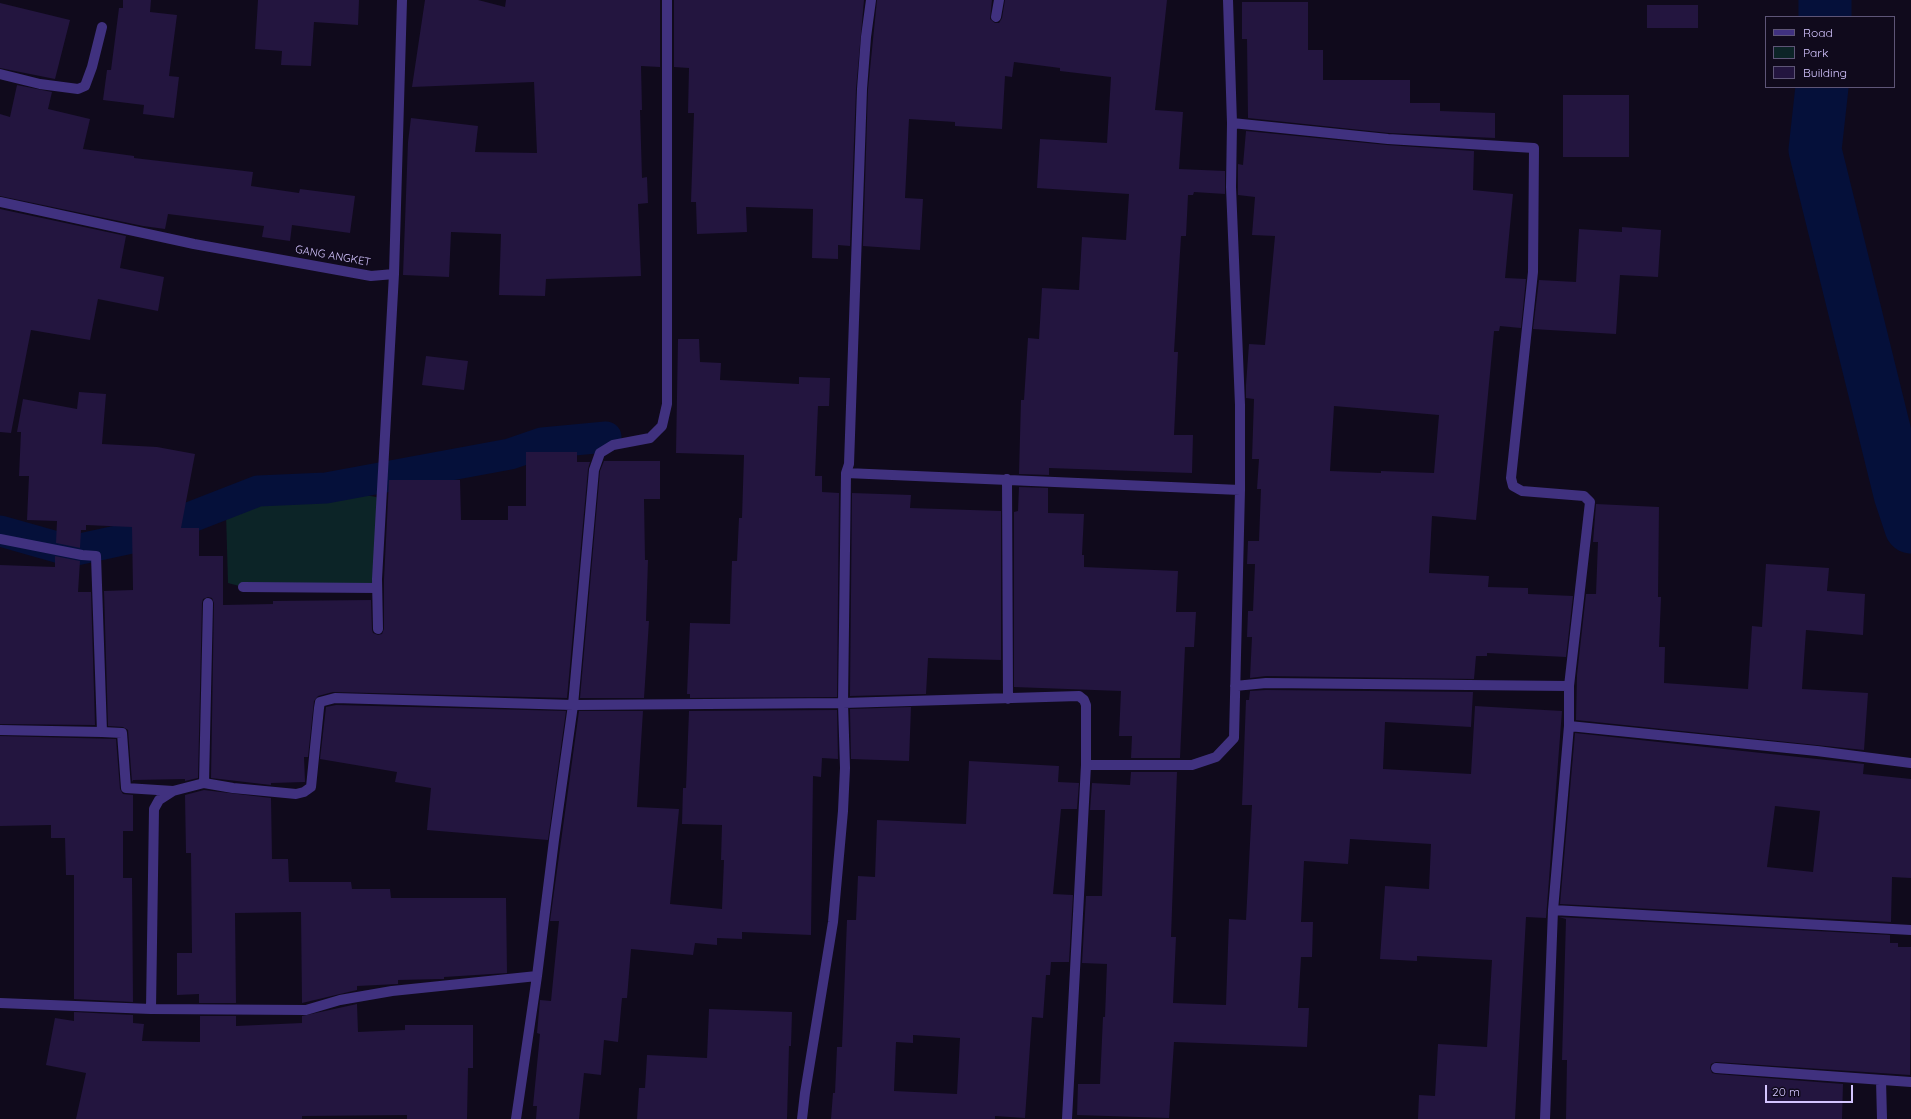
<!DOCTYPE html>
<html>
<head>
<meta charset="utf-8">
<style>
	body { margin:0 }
	#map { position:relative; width:1911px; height:1119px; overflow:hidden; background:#100a1c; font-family:Quicksand,sans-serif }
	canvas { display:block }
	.legend { position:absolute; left:1765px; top:16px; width:130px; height:72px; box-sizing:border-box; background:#100a1c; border:1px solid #5e5577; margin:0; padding:5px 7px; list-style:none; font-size:12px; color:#d4c5ff }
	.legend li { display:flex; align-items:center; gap:8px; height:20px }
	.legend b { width:20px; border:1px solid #5e5577 }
	.scale { position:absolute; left:1765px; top:1085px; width:88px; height:18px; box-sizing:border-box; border:2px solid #d4c5ff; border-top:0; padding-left:5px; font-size:12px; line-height:14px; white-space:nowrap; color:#d4c5ff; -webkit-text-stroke:3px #100a1c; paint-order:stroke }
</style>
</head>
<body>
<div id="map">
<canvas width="1911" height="1119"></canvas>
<ul class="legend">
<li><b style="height:5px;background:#40317f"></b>Road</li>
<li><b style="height:11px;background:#0c2427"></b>Park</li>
<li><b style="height:11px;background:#23153f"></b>Building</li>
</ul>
<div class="scale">20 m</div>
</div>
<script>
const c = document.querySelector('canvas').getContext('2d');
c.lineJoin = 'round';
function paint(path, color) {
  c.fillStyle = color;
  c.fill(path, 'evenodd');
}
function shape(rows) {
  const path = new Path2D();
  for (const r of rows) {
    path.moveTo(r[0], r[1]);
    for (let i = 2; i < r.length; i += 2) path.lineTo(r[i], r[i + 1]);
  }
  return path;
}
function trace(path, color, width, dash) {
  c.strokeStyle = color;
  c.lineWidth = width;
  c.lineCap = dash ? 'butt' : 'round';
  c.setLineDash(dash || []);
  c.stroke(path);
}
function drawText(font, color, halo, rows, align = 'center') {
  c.font = font + ' Quicksand,sans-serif';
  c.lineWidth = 3;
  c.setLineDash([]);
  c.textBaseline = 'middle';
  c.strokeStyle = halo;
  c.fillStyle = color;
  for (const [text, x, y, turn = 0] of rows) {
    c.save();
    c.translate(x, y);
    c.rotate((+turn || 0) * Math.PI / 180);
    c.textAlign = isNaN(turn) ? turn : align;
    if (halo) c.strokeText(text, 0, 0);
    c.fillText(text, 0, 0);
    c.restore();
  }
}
const green = shape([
	[350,492,381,498,377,588,243,587,228,583,226,513,244,506,302,496]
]);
const canal = shape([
	[0,531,71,551,145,535,258,491,326,488,510,454,542,443,606,437]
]);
const river = shape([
	[1825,0,1825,17],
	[1822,87,1815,150,1900,494,1911,527]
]);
const building = shape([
	[123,0,151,0,150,12,177,15,169,76,179,77,174,118,143,114,144,105,103,100,107,70,111,70,119,8,123,8],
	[258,0,359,0,358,25,314,22,311,66,281,65,282,51,255,49],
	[425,0,478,0,505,7,506,0,660,0,660,67,641,66,642,110,640,110,642,178,647,177,648,203,638,204,641,276,546,279,545,296,499,295,501,234,451,232,449,277,403,275,408,142,411,118,478,126,475,152,537,153,534,82,412,87],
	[674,0,864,0,856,89,850,246,838,245,838,259,812,258,813,209,746,207,747,232,697,234,696,202,691,202,694,113,688,113,689,68,674,67],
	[877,0,992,0,990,19,995,23,999,23,1002,18,1005,0,1167,0,1155,110,1183,112,1179,169,1225,171,1225,194,1194,192,1193,195,1188,195,1186,236,1181,236,1174,352,1178,352,1174,435,1193,435,1192,473,1049,468,1049,475,1019,474,1021,400,1024,400,1028,338,1039,339,1042,288,1079,290,1082,237,1126,240,1129,194,1037,188,1040,139,1107,143,1111,77,1060,71,1060,68,1014,62,1012,77,1005,76,1002,129,955,126,955,122,909,119,905,198,923,199,920,250,863,246,868,89],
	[1242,2,1308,2,1308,50,1323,50,1323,80,1410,80,1410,103,1440,103,1440,111,1495,113,1495,138,1389,133,1248,118,1247,39,1242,39],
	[0,3,70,20,55,79,0,68],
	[1647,5,1698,5,1698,28,1647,28],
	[17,85,52,92,48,109,90,119,83,149,134,156,134,158,253,172,251,186,299,193,300,189,355,196,350,233,292,225,290,241,262,237,264,226,168,214,165,229,143,226,0,196,0,114,10,117],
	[1563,95,1629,95,1629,157,1563,157],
	[1246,131,1387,145,1474,151,1473,190,1513,194,1505,278,1526,279,1521,328,1500,326,1499,331,1494,331,1476,520,1432,516,1429,573,1489,576,1488,587,1528,588,1528,594,1573,596,1566,657,1487,653,1487,656,1476,656,1474,679,1266,676,1250,678,1252,637,1247,637,1248,611,1253,611,1255,564,1247,564,1248,541,1259,541,1261,489,1257,489,1259,459,1252,459,1254,399,1246,398,1246,385,1249,344,1265,345,1275,236,1252,235,1255,197,1238,195,1238,164,1243,165],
	[1334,406,1439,415,1434,473,1381,471,1381,473,1330,471],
	[0,209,126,236,120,268,164,277,158,311,98,299,90,340,31,330,11,433,0,432],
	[1622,227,1661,230,1658,277,1620,275,1616,334,1533,329,1539,280,1576,282,1579,229,1622,232],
	[678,339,699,339,700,362,721,363,720,380,799,384,799,377,830,378,829,406,818,406,815,476,822,476,822,492,839,493,837,697,690,698,690,694,687,694,690,623,730,624,732,561,737,561,739,518,742,518,744,455,676,453],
	[426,356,468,361,464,390,422,385],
	[79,392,106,394,102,444,157,447,195,454,181,528,199,528,199,556,223,556,223,605,273,604,273,601,371,600,372,630,373,633,378,635,382,634,384,629,384,579,389,480,460,480,461,520,508,520,508,506,526,506,526,452,577,452,577,462,590,462,588,469,567,698,333,692,318,696,314,701,308,757,304,757,305,782,271,783,271,785,211,778,214,603,212,598,208,597,203,599,202,603,198,778,185,781,185,779,133,780,132,782,128,730,123,727,108,726,104,591,133,590,132,527,86,525,86,530,81,530,80,548,56,543,57,521,27,520,29,476,19,476,21,432,17,432,23,399,77,409],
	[604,461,660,461,660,499,644,499,645,560,648,560,646,621,649,621,644,698,580,698,600,471],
	[1019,487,1048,488,1048,513,1084,514,1082,555,1084,555,1084,567,1178,571,1176,612,1196,612,1194,647,1185,647,1180,758,1131,758,1132,736,1119,736,1121,691,1014,687,1014,512,1018,511],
	[852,493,911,495,910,508,1001,511,1001,660,928,658,926,694,850,696],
	[1596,504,1659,507,1658,597,1661,597,1659,647,1665,647,1664,683,1748,689,1752,626,1762,627,1766,564,1829,568,1827,591,1865,594,1863,635,1806,630,1802,689,1868,693,1864,750,1576,720,1577,675,1586,594,1596,594,1598,542,1593,542],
	[55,556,80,561,78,592,91,592,95,725,0,724,0,565,55,567],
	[1266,690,1473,692,1471,727,1385,722,1383,769,1471,774,1475,706,1562,711,1546,918,1526,917,1515,1119,1418,1119,1419,1095,1435,1096,1438,1044,1487,1047,1492,960,1417,956,1417,961,1380,959,1385,886,1429,889,1431,844,1350,839,1348,864,1304,861,1301,922,1313,922,1312,957,1301,957,1298,1008,1309,1008,1307,1047,1174,1042,1169,1118,1077,1115,1078,1084,1100,1084,1103,1017,1105,1017,1107,964,1082,963,1086,896,1102,896,1105,810,1090,810,1092,783,1130,785,1131,772,1177,772,1171,937,1176,937,1173,1003,1226,1005,1229,919,1246,920,1252,805,1242,805,1246,700,1249,700,1250,691],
	[336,705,566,711,548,840,427,830,431,788,395,782,397,772,320,759,326,707],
	[911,707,909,761,851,759,850,709],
	[837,710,838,759,822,758,821,777,813,776,811,935,742,932,742,939,717,938,717,945,695,943,693,955,631,949,627,998,622,998,618,1042,604,1040,601,1075,584,1073,579,1119,536,1119,537,1106,533,1106,540,1034,537,1033,540,1000,551,1001,559,921,550,921,579,711,643,711,637,807,679,809,670,904,722,909,724,860,721,860,722,825,682,824,683,788,686,788,689,711],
	[1575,733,1864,764,1863,774,1911,779,1911,878,1892,877,1891,922,1560,904],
	[1775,806,1820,811,1813,872,1767,867],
	[0,736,116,739,120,789,123,794,133,795,133,831,123,831,123,878,132,878,133,1002,74,999,74,875,66,875,65,838,51,838,51,825,0,826],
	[969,761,1059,766,1058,782,1079,783,1077,809,1061,809,1053,894,1073,895,1069,962,1051,962,1050,975,1046,975,1043,1018,1032,1017,1025,1118,995,1116,995,1119,831,1119,833,1093,835,1093,837,1047,842,1047,847,920,856,920,858,876,875,877,877,820,966,824],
	[913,1035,960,1038,957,1094,894,1091,896,1042,913,1043],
	[204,790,271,798,272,859,288,859,289,882,351,882,352,889,390,889,391,898,506,898,507,973,444,977,444,979,440,979,398,980,398,984,357,986,357,990,302,1003,301,912,235,913,236,1003,199,1003,199,994,177,995,177,953,192,953,191,853,186,853,185,795],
	[1559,917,1890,935,1890,943,1898,943,1898,947,1911,947,1910,1075,1716,1062,1711,1064,1710,1068,1712,1073,1716,1074,1843,1084,1842,1119,1566,1119,1567,1060,1562,1060,1566,919],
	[357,1004,358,1032,405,1030,405,1025,473,1025,473,1068,468,1068,467,1119,407,1119,407,1115,302,1116,302,1119,76,1119,86,1073,46,1065,55,1018,74,1021,74,1012,133,1015,133,1023,144,1024,142,1041,200,1042,200,1016,236,1016,236,1026,302,1023,302,1016],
	[709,1009,792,1012,791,1046,789,1046,787,1119,637,1119,639,1088,645,1088,647,1055,707,1058]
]);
const street = shape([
	[996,17,999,0],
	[0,74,40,84,78,89,85,86,92,67,102,27],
	[1232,123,1388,139,1534,148,1533,272,1511,478,1513,486,1522,491,1584,496,1590,502,1569,686,1569,726,1553,910,1545,1119],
	[0,202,194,244,371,276,394,274,402,0],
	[846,473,1240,490],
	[1007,479,1008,699],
	[0,539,82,555,96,556,102,732,0,730],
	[243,587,377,588],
	[378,629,377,579,394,274],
	[1235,686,1266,683,1569,686],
	[1569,726,1817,751,1911,763],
	[102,732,122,733,126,788,173,791],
	[1086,765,1192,765,1216,757,1234,738,1240,490,1240,405,1231,187,1232,123,1228,0],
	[204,783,233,788,296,794,304,792,311,787,319,708,320,702,335,698,573,705,843,703,1079,696,1084,700,1086,705,1086,765,1067,1119],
	[1553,910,1911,930],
	[0,1003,151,1009,306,1010,340,1000,392,991,537,976],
	[151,1009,154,809,159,800,173,791,204,783,208,603],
	[1716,1068,1911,1082],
	[1881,1080,1882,1119],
	[516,1119,537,976,554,840,573,705,594,470,600,453,613,445,650,438,662,426,667,404,667,0],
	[802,1119,805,1093,833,922,843,811,845,768,843,703,846,473,849,464,862,89,866,37,871,0]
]);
const streetNames = [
	["GANG ANGKET",333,256,10]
];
paint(green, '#0c2427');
trace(canal, '#05103a', 31);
trace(river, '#05103a', 53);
paint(building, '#23153f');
trace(street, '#40317f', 10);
drawText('11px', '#d4c5ff', '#100a1c', streetNames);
</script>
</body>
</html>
